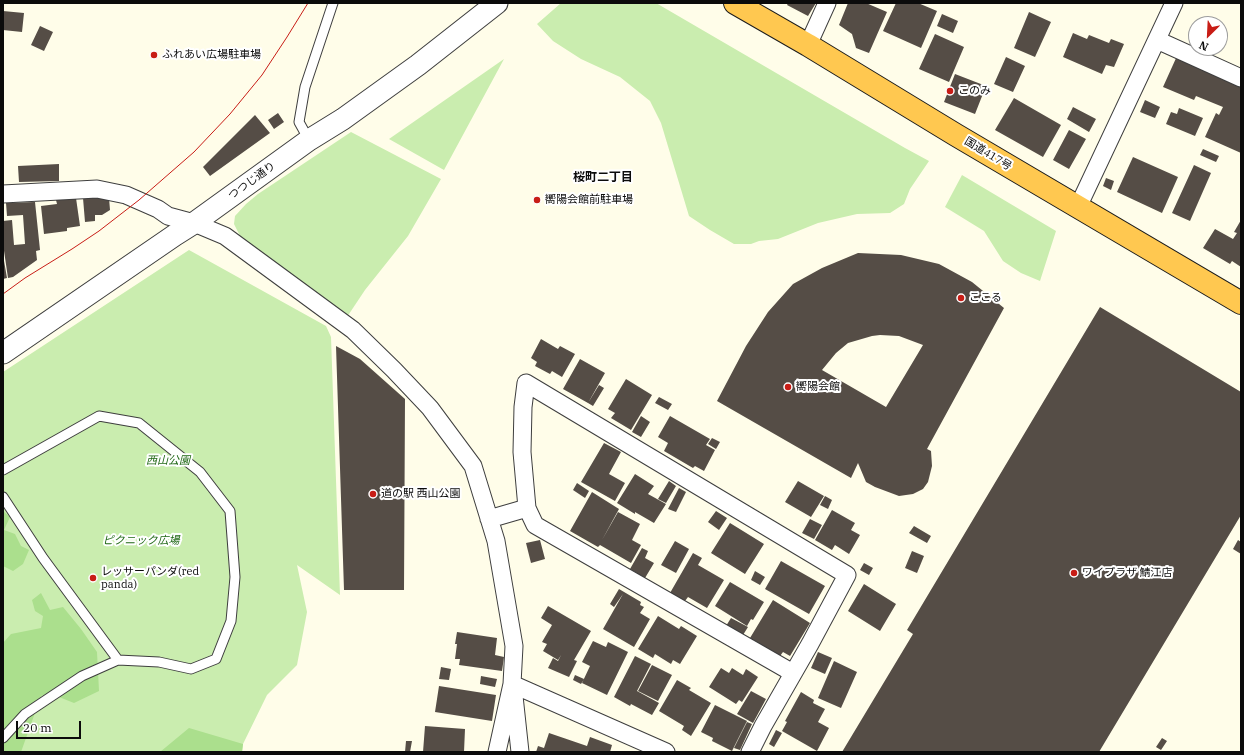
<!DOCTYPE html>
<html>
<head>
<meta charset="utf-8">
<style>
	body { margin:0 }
	#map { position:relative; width:1244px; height:755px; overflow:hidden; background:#fffde9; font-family:"IBM Plex Serif",serif }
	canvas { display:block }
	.frame { position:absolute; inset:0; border:4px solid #0b0b0b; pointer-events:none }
	.north { position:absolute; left:1188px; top:16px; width:40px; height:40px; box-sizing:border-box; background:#fff; border:1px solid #9d9d9d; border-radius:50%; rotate:204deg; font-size:11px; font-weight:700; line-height:16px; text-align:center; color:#0b0b0b }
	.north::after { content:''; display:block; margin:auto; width:14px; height:18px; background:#c81d16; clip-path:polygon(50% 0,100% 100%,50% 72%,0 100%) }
	.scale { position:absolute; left:16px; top:721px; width:65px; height:18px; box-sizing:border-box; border:2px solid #0b0b0b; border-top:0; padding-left:5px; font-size:12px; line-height:14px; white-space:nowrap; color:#0b0b0b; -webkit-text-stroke:3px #fff; paint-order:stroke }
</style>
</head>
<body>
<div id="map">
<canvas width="1244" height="755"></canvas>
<div class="frame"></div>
<div class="north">N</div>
<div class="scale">20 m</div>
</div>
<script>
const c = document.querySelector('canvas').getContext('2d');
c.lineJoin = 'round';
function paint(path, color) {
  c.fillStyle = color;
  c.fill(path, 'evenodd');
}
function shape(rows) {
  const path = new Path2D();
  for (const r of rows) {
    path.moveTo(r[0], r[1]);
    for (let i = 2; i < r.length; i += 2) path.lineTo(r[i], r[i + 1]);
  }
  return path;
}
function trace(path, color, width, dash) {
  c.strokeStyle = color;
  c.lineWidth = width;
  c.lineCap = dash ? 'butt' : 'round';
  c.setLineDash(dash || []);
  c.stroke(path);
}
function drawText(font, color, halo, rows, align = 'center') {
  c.font = font + ' "IBM Plex Serif","Noto Sans JP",serif';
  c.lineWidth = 4;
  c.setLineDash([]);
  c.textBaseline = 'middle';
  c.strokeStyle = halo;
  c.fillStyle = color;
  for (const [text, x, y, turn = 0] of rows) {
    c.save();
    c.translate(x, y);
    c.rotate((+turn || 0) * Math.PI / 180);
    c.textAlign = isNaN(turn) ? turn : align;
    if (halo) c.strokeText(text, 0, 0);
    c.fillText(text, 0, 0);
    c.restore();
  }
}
const green = shape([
	[561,3,656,3,905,148,929,161,910,189,904,204,890,213,857,214,818,223,778,239,759,241,751,244,734,244,710,230,689,216,661,123,650,101,620,77,581,59,553,41,537,24],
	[504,59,444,170,389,139],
	[351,132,441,179,408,236,365,290,347,317,240,236,234,224,235,216,246,204,258,194],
	[962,175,1056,231,1040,281,1021,273,1003,261,984,231,945,207],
	[189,250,326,326,331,337,340,595,297,565,307,612,297,665,267,695,243,744,242,752,3,752,3,372]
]);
const forest = shape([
	[3,511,10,517,4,530,15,534,21,546,29,550,23,564,13,571,3,566],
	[41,593,50,610,63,607,81,629,97,652,99,691,74,703,49,693,41,696,21,752,3,752,3,643,11,634,41,628,43,616,35,611,32,600],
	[189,728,243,744,242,752,160,752]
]);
const building = shape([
	[788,3,816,3,808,16,787,5],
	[848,3,866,3,887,12,869,53,856,48,852,34,839,25],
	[896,3,918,3,937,11,921,48,883,31],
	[3,11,24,13,22,32,3,30],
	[1029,12,1051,22,1035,57,1014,48],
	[942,14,958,21,953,33,937,26],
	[40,26,53,32,44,51,31,45],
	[1073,33,1087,39,1089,35,1109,43,1111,39,1124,44,1114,67,1106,65,1102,74,1063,57],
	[935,34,964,47,949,82,919,69],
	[1177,56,1208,70,1207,72,1241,87,1241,153,1205,137,1216,113,1219,115,1223,107,1196,96,1194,100,1163,87],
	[1006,57,1025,66,1013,92,994,84],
	[955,74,986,86,975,114,944,102],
	[1014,98,1061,125,1043,157,995,130],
	[1145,100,1160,107,1155,118,1140,112],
	[1073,107,1096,119,1089,132,1067,119],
	[1179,108,1203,118,1195,136,1166,124,1171,112,1177,114],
	[278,113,284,122,274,129,268,120],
	[255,115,270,133,210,176,203,167],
	[1069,130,1086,139,1069,169,1053,160],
	[1203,149,1219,156,1216,162,1200,155],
	[1133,157,1178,177,1162,213,1117,192],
	[59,164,59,181,19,182,18,166],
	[1194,165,1211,173,1190,221,1172,213],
	[1106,178,1114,181,1111,190,1103,186],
	[100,197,100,199,109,198,110,210,102,215,95,215,95,221,85,222,83,198],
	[76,198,80,226,67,228,67,231,44,234,41,206,57,204,56,200],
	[35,202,40,250,36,251,37,260,13,277,8,278,3,244,3,221,12,220,14,245,25,244,23,215,7,216,6,203],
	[1241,220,1241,267,1232,261,1230,264,1203,248,1215,229,1233,239,1237,233,1234,232],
	[858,253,901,255,939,264,972,282,1004,308,927,449,931,451,932,466,928,482,923,489,913,494,899,496,875,487,866,482,858,463,851,478,717,401,746,346,768,312,793,284,822,268],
	[880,335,899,336,923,345,886,407,822,370,836,353,848,343,872,336],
	[3,255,7,278,3,279],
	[1100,307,1241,392,1241,515,1099,752,842,752,913,634,907,630],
	[541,339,558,349,560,346,575,354,562,377,552,371,550,374,535,366,537,362,531,358],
	[336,346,360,359,405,399,404,590,344,590],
	[580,359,605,373,588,403,563,389],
	[626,379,652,395,631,430,611,418,615,413,608,409],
	[599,385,604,388,593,406,588,403],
	[659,397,672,404,668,410,655,403],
	[641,416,650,422,641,437,632,432],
	[670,416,710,439,706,445,715,450,704,471,695,466,693,468,664,451,668,443,658,437],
	[712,438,720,442,716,449,708,444],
	[604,443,621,452,609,474,625,483,615,501,581,482],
	[635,474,654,486,648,494,666,504,654,523,635,512,635,514,617,503],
	[669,481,676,486,666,503,658,499],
	[798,481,824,496,811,517,785,502],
	[577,483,589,491,585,498,573,490],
	[679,488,686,492,676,512,668,509],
	[592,492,619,509,602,540,618,512,640,524,632,540,641,545,631,563,600,545,598,547,570,531],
	[825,496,832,500,828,509,820,505],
	[832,510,855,523,851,530,860,535,849,554,835,545,832,550,815,540],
	[716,511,727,518,719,530,708,522],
	[810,519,822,525,814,539,802,533],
	[730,523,764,544,745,574,711,553],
	[914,526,931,536,927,543,909,533],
	[540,540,545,559,531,563,526,543],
	[1238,540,1241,542,1241,554,1233,549],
	[675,541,689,549,676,573,661,565],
	[642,548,648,551,645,558,654,563,645,578,630,569],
	[912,551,924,556,917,573,905,568],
	[693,553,702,558,698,565,724,580,707,608,688,597,685,601,670,593],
	[781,561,825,586,809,614,765,589],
	[864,563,873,568,869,575,860,570],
	[755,571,765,577,760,585,751,580],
	[730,582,764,602,753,620,751,619,747,626,715,606],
	[864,584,896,604,880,631,848,611],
	[619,589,641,602,640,605,644,607,640,613,650,619,634,647,603,629,623,594,614,607,610,604],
	[773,600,810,623,790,656,783,652,780,656,750,638],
	[548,606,591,631,574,660,577,661,569,677,548,668,553,658,558,661,561,655,558,660,543,651,547,644,542,642,552,625,541,618],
	[658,616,679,629,681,626,697,636,680,664,673,660,671,664,655,654,653,658,638,649],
	[731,618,748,627,743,635,726,626],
	[457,632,497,638,495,655,504,657,502,671,459,665,460,659,455,659,457,644,455,644],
	[593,641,606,647,608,642,628,652,607,695,582,683,590,666,582,662],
	[818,652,832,658,825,674,811,668],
	[635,656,651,664,637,691,659,703,652,715,631,704,630,706,614,697],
	[834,661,857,672,841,708,818,698],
	[652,665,672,675,658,701,638,691],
	[441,667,451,669,449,680,439,679],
	[721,668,729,673,732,668,743,675,746,669,758,677,742,702,739,700,736,704,709,687],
	[575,675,584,679,581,684,573,680],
	[481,676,497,679,495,687,480,684],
	[677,680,691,688,689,690,711,703,691,736,682,730,684,726,659,711],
	[439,686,496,695,492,721,435,712],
	[751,691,766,699,753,723,737,714],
	[801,692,814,700,813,703,825,709,818,722,829,728,817,751,782,731,787,722,785,721],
	[715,705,747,721,732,751,712,741,713,738,701,732],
	[747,722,752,724,740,750,734,748],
	[425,726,465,729,464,752,423,752],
	[776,730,782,733,774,747,769,744],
	[549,733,587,746,590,737,612,745,610,752,536,752,538,746,544,748],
	[1162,738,1167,741,1161,750,1156,747],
	[406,741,412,741,410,752,405,752]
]);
const service = shape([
	[309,140,299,122,305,87,333,3],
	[3,470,99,416,139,423,200,472,230,511,235,577,231,621,216,659,191,669,159,662,118,660,82,676,25,714,3,738],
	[3,497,43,558,118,660]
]);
const minor = shape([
	[1157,40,1241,78],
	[808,45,827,3],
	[3,194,97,189,126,195,158,209,168,216,194,223,225,236,353,330,394,370,430,408,473,466,496,541,514,646,512,684,497,752],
	[1078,207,1174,3],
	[527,508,522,452,523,407,526,383,847,575,810,644,763,726,750,752],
	[489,519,527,508,535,525,793,673],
	[512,684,666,752],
	[514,696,520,752]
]);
const tertiary = shape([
	[3,353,175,235,194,223,309,140,343,119,418,65,497,3]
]);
const trunk = shape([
	[735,3,808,45,956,135,1241,303]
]);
const tram = shape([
	[3,294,25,278,72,249,99,231,139,200,194,152,230,114,262,75,287,37,308,3]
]);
const markers = [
	[154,55,4,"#c81d16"],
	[950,91,4,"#c81d16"],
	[537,200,4,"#c81d16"],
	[961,298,4,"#c81d16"],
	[788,387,4,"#c81d16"],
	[373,494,4,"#c81d16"],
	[1074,573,4,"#c81d16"],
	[93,578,4,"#c81d16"]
];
const poiNames = [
	["ふれあい広場駐車場",162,55],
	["このみ",958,91],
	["嚮陽会館前駐車場",545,200],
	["ここる",969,298],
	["嚮陽会館",796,387],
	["道の駅 西山公園",381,494],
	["レッサーパンダ(red",101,572],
	["panda)",101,585],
	["ワイプラザ 鯖江店",1082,573]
];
const streetNames = [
	["国道417号",988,154,31],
	["つつじ通り",252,181,-36]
];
const parkNames = [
	["西山公園",168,461],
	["ピクニック広場",141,541]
];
const neighbourhoodNames = [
	["桜町二丁目",603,178]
];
paint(green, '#caedaf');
paint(forest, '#abdf8d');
paint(building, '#554d46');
trace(service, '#3e3e3e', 11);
trace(minor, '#3e3e3e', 19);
trace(tertiary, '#3e3e3e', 23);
trace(trunk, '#1c1c1c', 24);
trace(service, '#fff', 9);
trace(minor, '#fff', 17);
trace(tertiary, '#fff', 21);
trace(trunk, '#ffc850', 22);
trace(tram, '#c81d16', 1);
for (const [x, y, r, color] of markers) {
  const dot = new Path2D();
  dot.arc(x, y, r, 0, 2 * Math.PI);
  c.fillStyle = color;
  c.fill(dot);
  trace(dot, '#fff', 1.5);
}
drawText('11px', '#0b0b0b', '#fff', poiNames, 'left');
drawText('11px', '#0b0b0b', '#fff', streetNames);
drawText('italic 11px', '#206816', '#fff', parkNames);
drawText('bold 12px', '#0b0b0b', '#fff', neighbourhoodNames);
</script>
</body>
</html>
